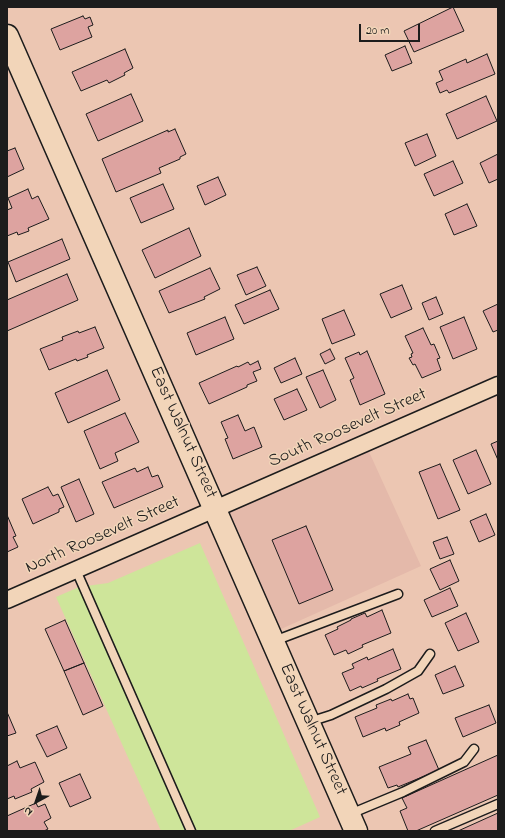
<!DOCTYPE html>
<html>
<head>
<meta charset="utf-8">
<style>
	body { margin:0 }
	#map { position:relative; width:505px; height:838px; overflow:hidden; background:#ecc6b2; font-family:"Indie Flower",sans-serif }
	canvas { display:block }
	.frame { position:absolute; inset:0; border:8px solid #1c1c1c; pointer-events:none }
	.north { position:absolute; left:16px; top:782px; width:40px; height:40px; -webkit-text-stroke:3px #f2d5b9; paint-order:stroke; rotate:220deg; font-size:11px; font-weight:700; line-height:16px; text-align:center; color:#1c1c1c }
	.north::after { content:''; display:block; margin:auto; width:14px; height:18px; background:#1c1c1c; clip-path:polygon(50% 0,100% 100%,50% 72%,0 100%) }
	.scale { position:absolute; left:359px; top:24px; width:61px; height:18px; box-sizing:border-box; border:2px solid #1c1c1c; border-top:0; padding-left:5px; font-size:12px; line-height:14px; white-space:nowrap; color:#1c1c1c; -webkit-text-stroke:3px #f2d5b9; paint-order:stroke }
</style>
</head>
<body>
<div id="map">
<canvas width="505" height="838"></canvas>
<div class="frame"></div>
<div class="north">N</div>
<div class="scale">20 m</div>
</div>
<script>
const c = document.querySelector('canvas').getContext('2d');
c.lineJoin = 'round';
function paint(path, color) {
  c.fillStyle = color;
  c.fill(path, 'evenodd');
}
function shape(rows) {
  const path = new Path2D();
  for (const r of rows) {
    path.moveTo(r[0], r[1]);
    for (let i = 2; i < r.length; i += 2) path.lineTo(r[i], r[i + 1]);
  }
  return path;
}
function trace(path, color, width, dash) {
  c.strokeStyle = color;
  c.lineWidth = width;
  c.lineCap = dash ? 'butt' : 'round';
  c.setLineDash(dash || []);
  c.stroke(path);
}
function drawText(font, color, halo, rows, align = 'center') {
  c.font = font + ' "Indie Flower",sans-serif';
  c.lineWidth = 3;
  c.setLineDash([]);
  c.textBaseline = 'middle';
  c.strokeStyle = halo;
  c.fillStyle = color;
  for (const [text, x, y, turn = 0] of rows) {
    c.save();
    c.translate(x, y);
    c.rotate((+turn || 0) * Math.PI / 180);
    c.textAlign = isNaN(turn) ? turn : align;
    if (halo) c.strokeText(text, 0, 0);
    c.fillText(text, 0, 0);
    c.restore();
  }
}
const built = shape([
	[365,443,421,566,270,634,215,509]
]);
const green = shape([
	[200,543,320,817,289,831,161,831,56,597,79,587,108,583]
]);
const building = shape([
	[453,7,464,31,414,52,404,31,453,7],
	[83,16,85,19,90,17,93,25,88,27,92,37,60,50,51,29,83,16],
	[405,46,412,63,392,71,385,55,405,46],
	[125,49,133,68,124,73,125,75,109,83,107,80,81,91,72,72,125,49],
	[487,54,495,74,449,93,447,90,440,93,436,83,443,80,439,71,466,59,467,63,487,54],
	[131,94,143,121,98,141,86,114,131,94],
	[486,96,497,121,457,139,446,114,486,96],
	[175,129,186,154,180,157,180,159,159,168,161,173,116,192,102,159,168,130,168,132,175,129],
	[427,134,436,156,415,166,405,143,427,134],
	[15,148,24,169,7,177,7,151,15,148],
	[498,154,498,179,489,183,480,163,498,154],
	[453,161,463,183,434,196,424,174,453,161],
	[218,177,226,195,205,205,197,186,218,177],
	[163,184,174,209,141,223,130,198,163,184],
	[28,189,32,199,38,196,49,219,28,228,29,231,18,235,17,232,7,236,7,210,12,208,8,198,28,189],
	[467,204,477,226,454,235,445,214,467,204],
	[189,228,201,256,155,278,142,250,189,228],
	[62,239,70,259,16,282,8,262,62,239],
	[257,267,266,286,246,295,237,275,257,267],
	[210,268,220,289,204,297,205,299,169,313,159,291,210,268],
	[67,274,78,300,7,331,7,300,67,274],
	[402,285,412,309,391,318,380,294,402,285],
	[270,290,279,309,244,324,235,305,270,290],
	[436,297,443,314,429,320,422,303,436,297],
	[498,304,498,330,493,332,483,311,498,304],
	[344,310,355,335,332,344,322,319,344,310],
	[225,317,234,339,196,355,187,333,225,317],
	[464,317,477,349,453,359,440,327,464,317],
	[95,327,104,348,87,355,88,357,77,361,76,359,49,370,40,349,63,340,62,337,78,331,79,333,95,327],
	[423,328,431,345,434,344,440,358,437,359,441,370,422,378,415,364,413,365,409,358,412,357,411,354,413,353,405,336,423,328],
	[330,349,335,359,325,364,320,354,330,349],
	[367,351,385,394,360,405,350,380,354,378,345,358,359,352,360,355,367,351],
	[295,358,302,374,281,383,274,368,295,358],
	[258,361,261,369,253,372,257,381,247,385,247,387,209,404,199,383,237,366,238,367,248,362,250,365,258,361],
	[107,370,120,400,68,423,55,393,107,370],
	[323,370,336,400,320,408,306,377,323,370],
	[297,389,307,410,284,420,274,399,297,389],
	[125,413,139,442,115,453,118,461,100,469,84,431,125,413],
	[238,415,245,431,254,427,262,447,233,459,225,439,228,438,221,422,238,415],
	[498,441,498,460,491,444,498,441],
	[476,450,491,484,468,494,453,460,476,450],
	[440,464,460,510,438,519,419,472,440,464],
	[148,467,152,477,158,475,163,487,114,508,102,482,135,468,137,472,148,467],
	[79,479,94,514,76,522,61,487,79,479],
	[48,487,53,496,58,494,64,507,59,509,59,512,33,524,22,499,48,487],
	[486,514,495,535,479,542,470,521,486,514],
	[7,515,16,536,13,537,18,547,7,552,7,515],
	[306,526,333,590,299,604,272,540,306,526],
	[447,537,454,554,440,559,433,542,447,537],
	[450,560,459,581,440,590,430,569,450,560],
	[450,588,458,606,432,617,424,600,450,588],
	[382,610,391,633,362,645,363,647,348,654,346,650,334,655,325,635,338,629,337,627,351,620,351,619,365,613,367,617,382,610],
	[466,613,479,642,458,651,445,623,466,613],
	[65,620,84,663,64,671,45,629,65,620],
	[393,649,401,669,377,679,378,681,362,688,361,686,350,691,342,673,354,668,352,664,367,657,368,660,393,649],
	[84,663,103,706,83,715,64,671,84,663],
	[455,666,464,686,443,694,435,675,455,666],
	[408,694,410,699,413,698,419,713,399,722,400,725,386,731,385,728,363,737,355,717,377,708,376,705,391,699,392,701,408,694],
	[489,705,496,723,463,737,455,718,489,705],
	[7,712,16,733,7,736,7,712],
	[57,726,67,748,47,757,36,735,57,726],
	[426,740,439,770,398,787,397,785,388,788,379,767,411,754,408,747,426,740],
	[498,755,498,795,416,831,408,831,400,811,407,808,402,798,498,755],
	[17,761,20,768,35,762,44,782,31,789,32,792,15,799,14,796,7,799,7,766,17,761],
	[80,774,91,798,70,807,59,783,80,774],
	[36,803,38,807,45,804,51,818,44,822,48,829,44,831,7,831,7,816,36,803],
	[498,813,498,831,458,831,498,813]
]);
const lane = shape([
	[76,570,191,831],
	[274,641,398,594],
	[309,722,331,715,386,689,418,671,430,654],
	[350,814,403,792,464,762,474,749],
	[435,831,498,804]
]);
const street = shape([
	[7,600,498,385]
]);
const secondary = shape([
	[7,36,356,831]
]);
const streetNames = [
	["South Roosevelt Street",348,429,-24],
	["East Walnut Street",182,433,66],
	["North Roosevelt Street",103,536,-24],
	["East Walnut Street",312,730,66]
];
paint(built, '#e4b9aa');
paint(green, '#cee59a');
paint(building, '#dda3a0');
trace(building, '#1c1c1c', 1);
trace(lane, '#1c1c1c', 11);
trace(street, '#1c1c1c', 19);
trace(secondary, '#1c1c1c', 25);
trace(lane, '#f2d5b9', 8);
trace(street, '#f2d5b9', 16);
trace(secondary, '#f2d5b9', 22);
drawText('18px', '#1c1c1c', '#f2d5b9', streetNames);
</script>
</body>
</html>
